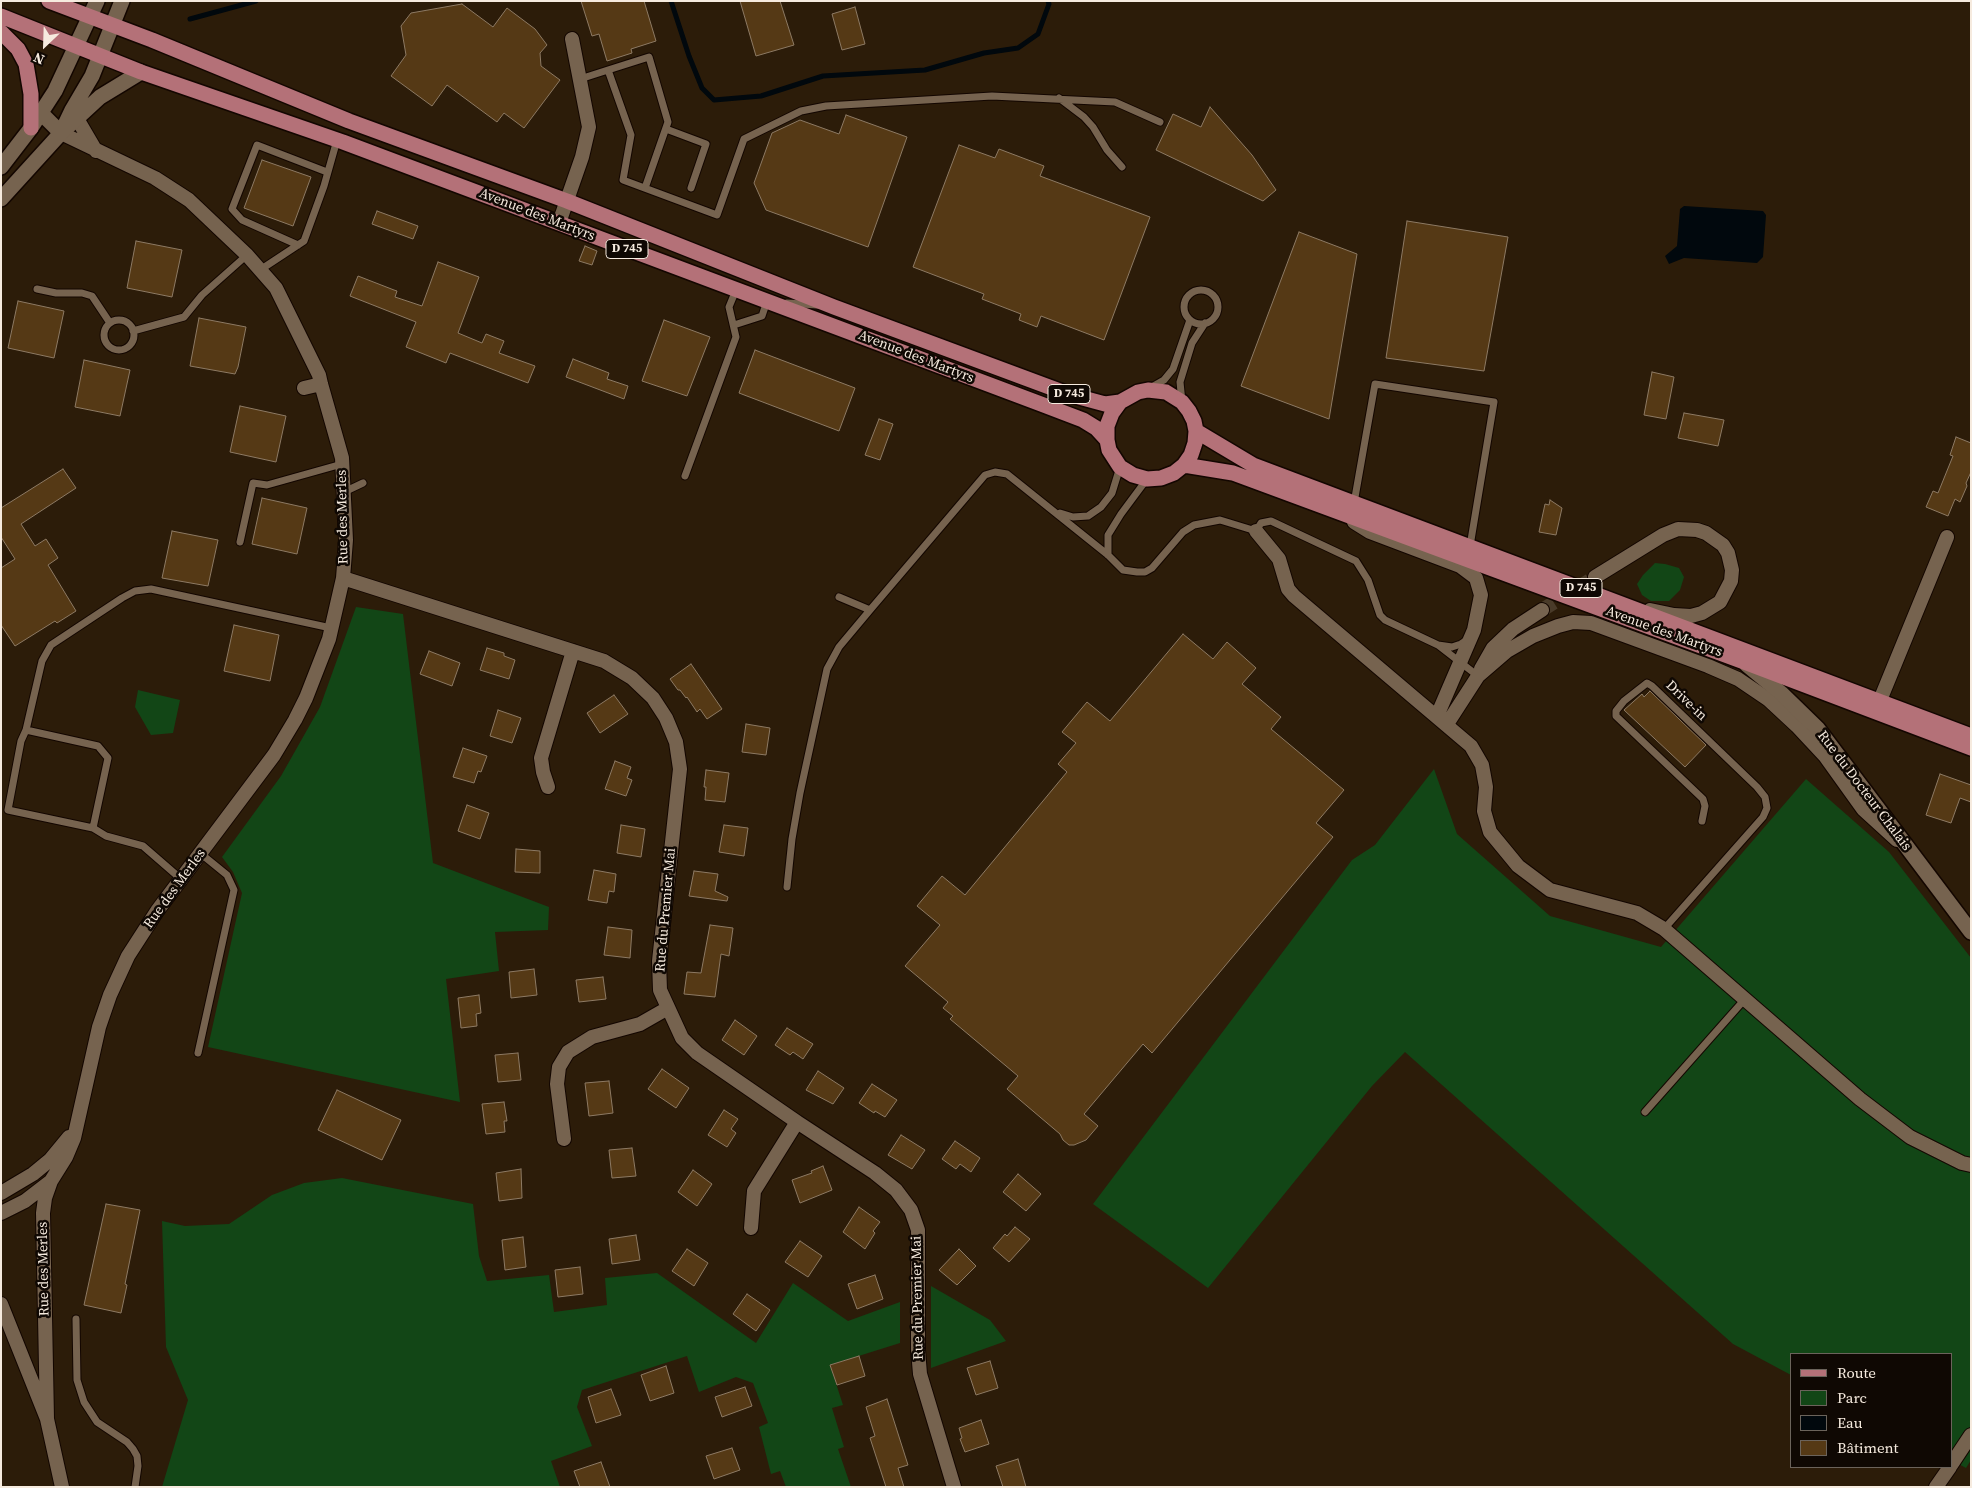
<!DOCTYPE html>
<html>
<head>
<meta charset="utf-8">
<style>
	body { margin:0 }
	#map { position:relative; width:1972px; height:1488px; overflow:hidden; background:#2c1c09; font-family:"Source Serif 4",serif }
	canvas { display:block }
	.frame { position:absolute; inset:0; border:2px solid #f6ebdf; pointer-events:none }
	.legend { position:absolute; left:1790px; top:1353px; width:162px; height:115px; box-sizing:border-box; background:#0f0803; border:1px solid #6b635b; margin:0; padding:6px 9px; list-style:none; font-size:15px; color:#f6ebdf }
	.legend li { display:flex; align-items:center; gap:10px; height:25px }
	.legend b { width:25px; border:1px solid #6b635b }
	.north { position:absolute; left:20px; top:20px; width:50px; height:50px; -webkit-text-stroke:4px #0f0803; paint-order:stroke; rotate:204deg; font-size:14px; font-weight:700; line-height:20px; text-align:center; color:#f6ebdf }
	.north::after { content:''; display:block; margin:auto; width:18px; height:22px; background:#f6ebdf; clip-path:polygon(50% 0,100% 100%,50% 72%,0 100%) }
</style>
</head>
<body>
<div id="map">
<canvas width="1972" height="1488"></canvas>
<div class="frame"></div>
<ul class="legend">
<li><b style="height:6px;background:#b47178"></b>Route</li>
<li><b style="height:14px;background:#124616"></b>Parc</li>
<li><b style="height:14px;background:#01080d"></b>Eau</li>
<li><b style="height:14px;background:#553915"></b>Bâtiment</li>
</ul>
<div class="north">N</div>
</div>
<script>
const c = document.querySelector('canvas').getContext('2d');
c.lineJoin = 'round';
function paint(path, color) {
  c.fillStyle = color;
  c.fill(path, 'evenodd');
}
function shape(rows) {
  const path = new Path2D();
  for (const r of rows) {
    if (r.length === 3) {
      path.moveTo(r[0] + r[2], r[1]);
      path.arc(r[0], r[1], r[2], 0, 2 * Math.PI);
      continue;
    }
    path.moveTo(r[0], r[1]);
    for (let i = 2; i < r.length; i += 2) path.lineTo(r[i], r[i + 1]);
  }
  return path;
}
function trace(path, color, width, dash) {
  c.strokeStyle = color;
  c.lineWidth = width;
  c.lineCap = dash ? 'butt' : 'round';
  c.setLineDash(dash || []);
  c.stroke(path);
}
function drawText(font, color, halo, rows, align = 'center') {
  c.font = font + ' "Source Serif 4",serif';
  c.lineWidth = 5;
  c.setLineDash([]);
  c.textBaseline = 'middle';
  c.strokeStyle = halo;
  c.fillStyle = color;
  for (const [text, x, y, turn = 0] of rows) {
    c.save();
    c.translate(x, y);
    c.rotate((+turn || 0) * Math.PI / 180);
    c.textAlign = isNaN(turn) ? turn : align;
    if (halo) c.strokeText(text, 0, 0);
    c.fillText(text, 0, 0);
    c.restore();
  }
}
const green = shape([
	[1655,563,1665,564,1679,568,1684,577,1680,590,1669,601,1651,601,1642,595,1637,584,1643,575],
	[356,607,403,614,433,863,549,907,548,930,495,932,499,971,446,979,460,1102,208,1047,242,893,233,872,222,857,281,776,320,707],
	[138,690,180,700,173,733,151,735,135,707],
	[1434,769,1457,834,1550,916,1661,947,1806,779,1889,852,1971,958,1971,1460,1966,1468,1951,1460,1951,1354,1791,1354,1791,1375,1733,1344,1405,1052,1372,1086,1208,1288,1093,1204,1352,860,1375,845],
	[342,1178,473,1204,479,1256,487,1281,549,1275,554,1312,607,1305,605,1278,657,1273,756,1343,793,1283,848,1321,900,1302,900,1343,830,1365,843,1405,832,1408,844,1447,838,1449,851,1487,786,1487,780,1471,771,1474,759,1427,768,1423,753,1383,736,1377,699,1392,687,1356,582,1390,577,1407,592,1446,551,1461,560,1487,162,1487,188,1400,166,1347,162,1221,185,1226,229,1224,272,1195,304,1183],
	[931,1286,990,1320,1006,1341,931,1368]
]);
const water = shape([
	[1684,206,1763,211,1766,215,1763,257,1757,263,1684,258,1669,264,1665,256,1677,246,1680,209]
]);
const stream = shape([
	[671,1,689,56,702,88,714,100,761,96,823,76,925,70,984,53,1018,48,1038,34,1049,4,1048,1],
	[190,19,256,1]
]);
const building = shape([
	[581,1,644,1,656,41,631,49,632,53,607,61,599,34,592,36,581,1],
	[740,1,780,1,794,45,756,56,740,1],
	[462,4,493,27,507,8,535,29,547,45,540,53,541,66,560,80,524,128,504,113,497,122,447,85,432,106,391,76,406,55,401,26,411,13,462,4],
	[855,7,865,44,842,50,832,14,855,7],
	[1210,107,1252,155,1276,190,1263,201,1156,150,1173,114,1201,127,1210,107],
	[846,115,907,137,868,247,766,210,754,183,772,133,800,120,839,134,846,115],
	[959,145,995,158,999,149,1044,166,1040,176,1150,217,1104,340,1041,316,1037,327,1019,320,1021,314,982,299,984,294,913,267,959,145],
	[262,160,311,177,293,226,244,208,262,160],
	[377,211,418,226,413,239,372,224,377,211],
	[1407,221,1508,237,1484,371,1386,358,1407,221],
	[1299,232,1357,254,1329,419,1241,386,1299,232],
	[136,241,182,250,172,297,127,288,136,241],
	[585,246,597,251,592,265,579,261,585,246],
	[438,262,479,277,458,333,482,343,486,334,504,341,499,353,535,366,528,383,450,353,446,363,406,347,416,322,350,296,358,276,394,290,397,291,395,297,422,306,438,262],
	[18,301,64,311,54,358,8,348,18,301],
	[199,318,246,327,238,367,235,374,190,366,199,318],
	[664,320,710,337,687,396,642,381,664,320],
	[755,350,855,388,839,431,739,393,755,350],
	[573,359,609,373,607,379,628,386,624,399,566,377,573,359],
	[84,360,130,370,120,416,75,407,84,360],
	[1652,372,1674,377,1666,419,1644,415,1652,372],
	[240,406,286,416,276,462,230,452,240,406],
	[1684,413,1724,420,1718,446,1678,438,1684,413],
	[879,419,893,424,880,460,865,455,879,419],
	[1956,437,1971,443,1971,472,1966,483,1967,486,1960,502,1955,499,1948,516,1926,507,1933,491,1938,493,1953,456,1950,455,1956,437],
	[63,469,76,488,21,524,35,546,46,539,58,558,48,565,76,611,57,623,55,621,15,646,1,625,1,568,15,559,1,537,1,508,63,469],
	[262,498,307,508,297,554,252,544,262,498],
	[1550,500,1562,508,1556,535,1539,532,1545,504,1549,505,1550,500],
	[172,531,218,540,208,586,162,578,172,531],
	[234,625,279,635,270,681,224,671,234,625],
	[1183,634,1213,659,1227,642,1256,668,1242,684,1281,717,1271,729,1344,790,1316,823,1333,837,1152,1053,1143,1044,1084,1114,1098,1126,1086,1140,1074,1145,1069,1145,1063,1140,1060,1134,1007,1089,1018,1076,950,1019,953,1016,943,1008,948,1002,905,966,940,925,917,906,942,876,965,895,1067,772,1058,764,1076,743,1062,732,1087,702,1110,721,1183,634],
	[487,648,504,653,504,656,515,660,509,679,480,670,487,648],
	[429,651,460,663,452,686,420,674,429,651],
	[691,664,722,709,707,719,700,709,697,712,687,697,686,698,680,690,678,690,670,679,691,664],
	[1650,691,1706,745,1685,767,1624,710,1642,694,1644,697,1650,691],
	[614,695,628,714,600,733,587,713,614,695],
	[498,710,521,718,512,743,490,736,498,710],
	[746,724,770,728,766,755,742,752,746,724],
	[463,748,487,756,481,772,478,771,474,783,453,777,463,748],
	[615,761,631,767,627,778,632,780,626,796,605,789,615,761],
	[706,770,729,773,725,802,705,800,706,787,704,787,706,770],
	[1940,774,1971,785,1971,802,1960,798,1951,823,1926,815,1940,774],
	[467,805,489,813,480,839,458,831,467,805],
	[621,825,645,829,641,857,617,853,621,825],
	[724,825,748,828,744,856,719,852,724,825],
	[516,849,540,851,540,873,515,872,516,849],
	[594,870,616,874,614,892,609,891,607,903,588,900,594,870],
	[694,871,718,874,715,891,728,897,727,901,689,896,694,871],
	[710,925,733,928,729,956,721,954,715,997,684,994,687,972,701,973,710,925],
	[608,927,632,930,630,958,604,955,608,927],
	[534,969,537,995,511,998,509,972,534,969],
	[603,977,606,999,579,1002,576,980,603,977],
	[479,995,481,1013,476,1014,477,1026,461,1028,458,998,479,995],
	[735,1020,757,1036,744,1055,722,1040,735,1020],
	[787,1028,813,1044,803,1059,793,1052,790,1055,775,1045,787,1028],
	[518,1053,521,1080,498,1082,495,1055,518,1053],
	[662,1069,689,1088,676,1108,648,1089,662,1069],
	[818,1071,844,1088,833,1104,806,1090,818,1071],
	[609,1081,613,1113,589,1116,585,1083,609,1081],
	[872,1084,897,1100,885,1117,875,1111,874,1113,859,1103,872,1084],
	[337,1090,401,1120,382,1160,318,1130,337,1090],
	[504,1102,507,1121,504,1121,505,1132,486,1134,482,1104,504,1102],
	[724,1110,738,1119,731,1129,736,1133,727,1147,708,1135,724,1110],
	[901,1135,925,1150,912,1169,888,1155,901,1135],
	[955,1141,980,1158,971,1172,960,1164,956,1169,942,1159,955,1141],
	[632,1148,636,1176,612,1178,609,1150,632,1148],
	[823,1166,832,1190,800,1203,792,1180,812,1173,811,1171,823,1166],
	[521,1169,522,1198,499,1201,496,1173,521,1169],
	[693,1170,712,1184,697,1206,678,1192,693,1170],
	[1018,1174,1041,1194,1026,1211,1003,1192,1018,1174],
	[106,1204,140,1210,125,1284,127,1285,121,1313,84,1305,106,1204],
	[859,1207,880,1222,873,1231,875,1233,865,1249,843,1232,859,1207],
	[1015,1227,1030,1239,1009,1262,993,1248,1005,1234,1007,1236,1015,1227],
	[636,1235,640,1260,612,1264,609,1239,636,1235],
	[523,1237,526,1267,505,1270,502,1240,523,1237],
	[800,1241,822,1256,808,1277,785,1262,800,1241],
	[687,1249,708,1263,694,1286,672,1271,687,1249],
	[959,1249,976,1266,957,1285,939,1270,959,1249],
	[580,1267,583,1294,558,1297,555,1270,580,1267],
	[875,1275,883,1299,857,1309,848,1284,875,1275],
	[747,1294,770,1310,756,1331,733,1314,747,1294],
	[859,1356,865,1376,837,1385,830,1365,859,1356],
	[990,1361,998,1388,976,1395,967,1368,990,1361],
	[666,1366,674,1393,650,1401,641,1375,666,1366],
	[745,1387,752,1406,722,1417,715,1397,745,1387],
	[611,1389,621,1415,596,1423,588,1397,611,1389],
	[887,1399,908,1465,898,1468,904,1487,886,1487,870,1438,875,1436,866,1407,887,1399],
	[981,1420,989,1444,965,1452,960,1439,962,1438,959,1428,981,1420],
	[732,1448,740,1470,714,1479,706,1456,732,1448],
	[1018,1459,1026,1487,1003,1487,996,1466,1018,1459],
	[601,1462,610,1487,580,1487,574,1471,601,1462]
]);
const streetTunnel = shape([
	[1542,610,1595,577]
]);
const lane = shape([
	[608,70,649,57,668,122,645,188],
	[580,79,608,70,631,135,623,180,717,215,744,139,801,111,826,106,992,96,1115,102,1160,122],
	[1059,98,1084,117,1093,127,1107,150,1122,167],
	[666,129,706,144,691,188],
	[298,245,242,220,232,209,257,145,327,172],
	[260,270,304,241,324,186,337,140],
	[37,289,56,293,82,293,92,296,110,323],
	[1201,307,17],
	[787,303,817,305],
	[119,335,15],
	[734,325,762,316,767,301],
	[133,331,184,317,202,295,247,255],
	[1150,388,1164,380,1173,369,1190,320],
	[1182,402,1180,382,1192,343,1205,323],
	[685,476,736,337,729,307,736,290],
	[344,492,363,483],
	[1354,503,1375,384,1494,402,1470,546],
	[1060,513,1073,517,1088,516,1101,507,1112,493,1120,467],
	[240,542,253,483,267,485,342,464],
	[1108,555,1108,535,1121,514,1147,479],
	[839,597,870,610,985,475,995,472,1007,474,1108,555,1123,570,1137,572,1145,572,1152,568,1183,532,1194,525,1220,520,1256,531,1261,523,1271,521,1356,561,1368,580,1380,615,1385,620,1438,645,1478,676],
	[1438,645,1452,647,1461,644,1467,640],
	[26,730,98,746,108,758,93,828,8,810,21,741,26,730,42,661,51,645,122,598,135,591,151,589,331,628],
	[93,828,106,836,143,846,181,879],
	[787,887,792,839,800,793,827,669,839,647,870,610],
	[1664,929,1763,817,1767,808,1765,797,1757,787,1652,686,1647,683,1624,701,1616,711,1616,716,1703,799,1705,806,1702,821],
	[198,1053,234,890,227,875,200,853],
	[1645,1112,1745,999],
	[76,1319,77,1380,84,1402,97,1422,127,1442,133,1449,137,1456,138,1466,135,1487]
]);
const street = shape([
	[72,110,96,151],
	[559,223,582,157,589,127,572,39],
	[304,388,321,384],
	[1354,522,1370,532,1460,566,1476,578,1481,595,1474,630,1437,716],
	[1256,531,1279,559,1288,589,1294,596,1471,746,1482,765,1486,787,1484,811,1490,832,1518,866,1550,890,1637,913,1664,929,1860,1099,1910,1137,1962,1163,1971,1165],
	[1595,577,1663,535,1678,529,1697,530,1706,533,1723,545,1728,553,1732,570,1731,581,1720,602,1702,613,1691,616,1674,615,1650,610],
	[343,578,604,661,632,678,653,698,666,718,676,742,680,769,659,961,660,990,682,1038,697,1053,797,1122,875,1173,896,1190,911,1210,918,1230,918,1350,920,1374,954,1487],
	[1481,669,1493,648,1513,629,1542,610],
	[1876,710,1947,537],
	[1447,724,1478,676,1507,651,1533,636,1558,626,1573,622,1591,623,1708,666,1738,679,1769,700,1797,726,1825,756,1863,809,1897,840],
	[548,787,543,772,541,758,573,651],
	[564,1139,557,1084,559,1067,568,1052,592,1037,640,1024,668,1008],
	[1,1193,33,1174,50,1160,69,1137],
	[1,1213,25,1201,51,1181],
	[751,1228,754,1191,797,1122],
	[1,1304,47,1419,62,1487],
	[47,1419,43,1213,45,1198,51,1181,66,1157,74,1138,99,1027,110,995,128,956,157,911,274,755,295,720,306,698,329,639,343,578,346,540,342,458,321,384,319,375,276,288,247,255,189,200,155,178,61,133],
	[1951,1465,1971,1435],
	[1936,1487,1950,1467]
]);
const secondary = shape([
	[41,113,61,133,100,97,141,72],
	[1,167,31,128,55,91,97,1],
	[1,199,61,133,72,110,92,76,122,1],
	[1747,665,1781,693,1818,729,1971,932]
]);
const primary = shape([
	[49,1,152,40,349,121,567,201,834,307,1068,394,1105,404,1120,402,1138,392,1148,390,1166,392,1182,402,1189,411,1194,421,1196,431,1195,443,1191,455,1184,465,1174,473,1161,478,1147,479,1133,475,1120,467,1109,450,1107,440,1107,426,1112,413,1120,402],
	[1,16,141,72,343,142,1041,404,1083,420,1096,428,1107,440],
	[1,32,18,49,26,64,31,94,31,128],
	[1196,431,1253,465,1971,736],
	[1184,465,1233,473,1744,662,1971,748]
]);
const shields = [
	[627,249,42],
	[1069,394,42],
	[1581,588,42]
];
const shieldNames = [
	["D 745",627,249],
	["D 745",1069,394],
	["D 745",1581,588]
];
const streetNames = [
	["Avenue des Martyrs",537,215,21],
	["Avenue des Martyrs",916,357,21],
	["Rue des Merles",343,517,-91],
	["Avenue des Martyrs",1664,632,20],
	["Drive-in",1686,701,44],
	["Rue du Docteur Chalais",1864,791,53],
	["Rue des Merles",175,889,-54],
	["Rue du Premier Mai",666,910,-85],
	["Rue des Merles",44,1269,-91],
	["Rue du Premier Mai",918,1298,-91]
];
paint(green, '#124616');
paint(water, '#01080d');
trace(stream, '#01080d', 5);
paint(building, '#553915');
trace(building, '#8d7a64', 1);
trace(streetTunnel, '#4a3b29', 14, [14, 7]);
trace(lane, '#130600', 9);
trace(street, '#130600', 16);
trace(secondary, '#130600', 18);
trace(primary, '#130600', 18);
trace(lane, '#76634f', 7);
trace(street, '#76634f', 14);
trace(secondary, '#76634f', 15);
trace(primary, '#b47178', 15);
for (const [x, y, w] of shields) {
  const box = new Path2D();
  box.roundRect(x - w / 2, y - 9.5, w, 19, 4);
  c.fillStyle = '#0f0803';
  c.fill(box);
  trace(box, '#f6ebdf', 1);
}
drawText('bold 12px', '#f6ebdf', null, shieldNames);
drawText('14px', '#f6ebdf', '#0f0803', streetNames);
</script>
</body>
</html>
